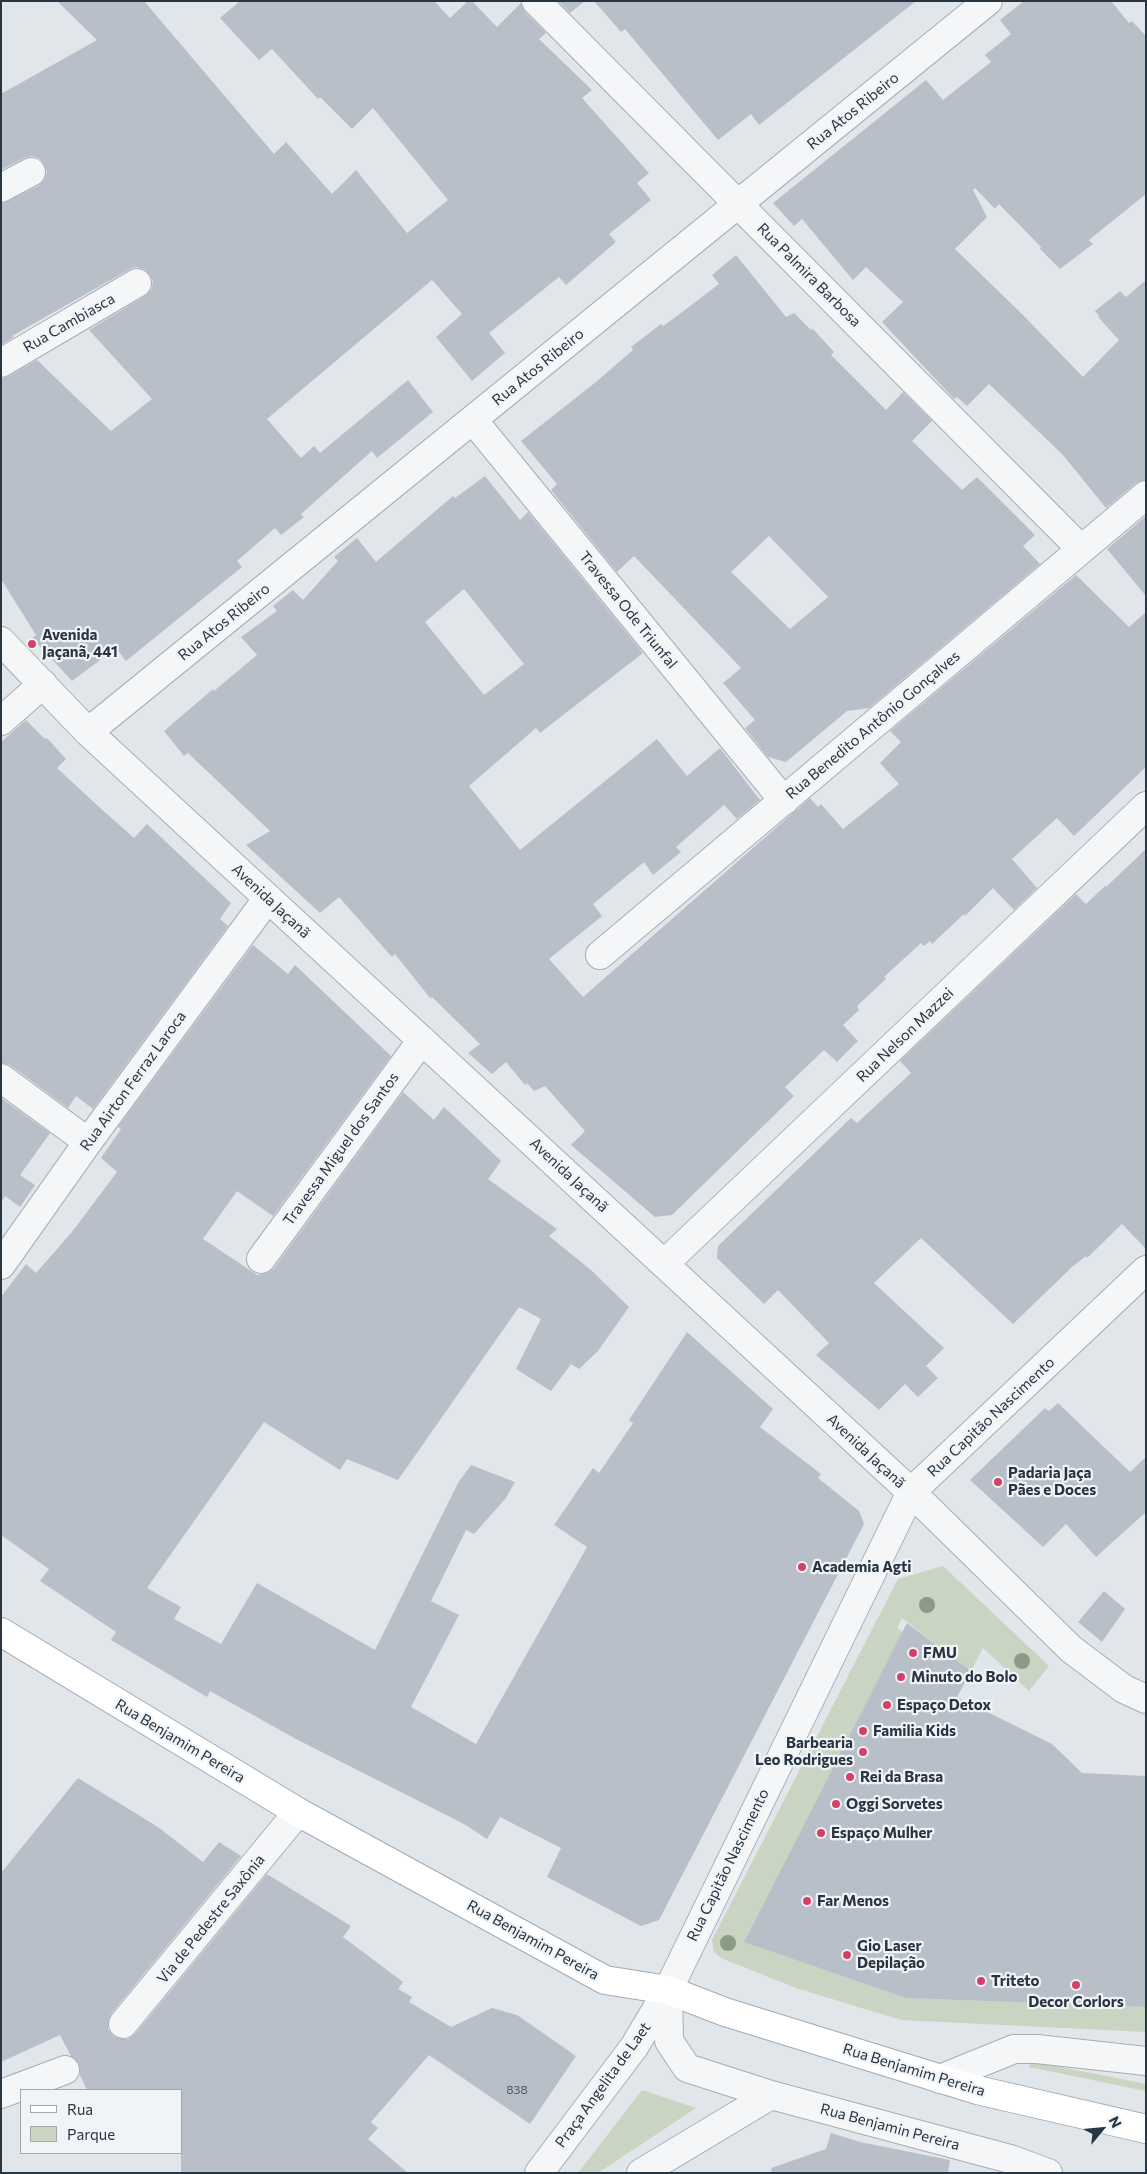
<!DOCTYPE html>
<html>
<head>
<meta charset="utf-8">
<style>
	body { margin:0 }
	#map { position:relative; width:1147px; height:2174px; overflow:hidden; background:#e1e6ea; font-family:Commissioner,sans-serif }
	canvas { display:block }
	.frame { position:absolute; inset:0; border:2px solid #283543; pointer-events:none }
	.legend { position:absolute; left:20px; top:2089px; width:162px; height:65px; box-sizing:border-box; background:#f1f4f7; border:1px solid #a1a8af; margin:0; padding:6px 9px; list-style:none; font-size:15px; color:#283543 }
	.legend li { display:flex; align-items:center; gap:10px; height:25px }
	.legend b { width:25px; border:1px solid #a1a8af }
	.north { position:absolute; left:1077px; top:2104px; width:50px; height:50px; -webkit-text-stroke:4px #f1f4f7; paint-order:stroke; rotate:62deg; font-size:14px; font-weight:700; line-height:20px; text-align:center; color:#283543 }
	.north::after { content:''; display:block; margin:auto; width:18px; height:22px; background:#283543; clip-path:polygon(50% 0,100% 100%,50% 72%,0 100%) }
</style>
</head>
<body>
<div id="map">
<canvas width="1147" height="2174"></canvas>
<div class="frame"></div>
<ul class="legend">
<li><b style="height:6px;background:#fff"></b>Rua</li>
<li><b style="height:14px;background:#c9d4c2"></b>Parque</li>
</ul>
<div class="north">N</div>
</div>
<script>
const c = document.querySelector('canvas').getContext('2d');
c.lineJoin = 'round';
function paint(path, color) {
  c.fillStyle = color;
  c.fill(path, 'evenodd');
}
function shape(rows) {
  const path = new Path2D();
  for (const r of rows) {
    path.moveTo(r[0], r[1]);
    for (let i = 2; i < r.length; i += 2) path.lineTo(r[i], r[i + 1]);
  }
  return path;
}
function trace(path, color, width, dash) {
  c.strokeStyle = color;
  c.lineWidth = width;
  c.lineCap = dash ? 'butt' : 'round';
  c.setLineDash(dash || []);
  c.stroke(path);
}
function drawText(font, color, halo, rows, align = 'center') {
  c.font = font + ' Commissioner,sans-serif';
  c.lineWidth = 4.5;
  c.setLineDash([]);
  c.textBaseline = 'middle';
  c.strokeStyle = halo;
  c.fillStyle = color;
  for (const [text, x, y, turn = 0] of rows) {
    c.save();
    c.translate(x, y);
    c.rotate((+turn || 0) * Math.PI / 180);
    c.textAlign = isNaN(turn) ? turn : align;
    if (halo) c.strokeText(text, 0, 0);
    c.fillText(text, 0, 0);
    c.restore();
  }
}
const green = shape([
	[943,1566,1049,1666,1029,1691,983,1648,971,1671,902,1618,897,1628,903,1632,746,1938,751,1944,906,1998,1146,2007,1146,2032,901,2020,796,1988,721,1958,714,1952,712,1940,898,1579],
	[1031,2061,1146,2084,1146,2091,1029,2067],
	[642,2090,696,2108,598,2173,578,2173]
]);
const building = shape([
	[57,1,144,1,274,154,286,142,332,194,356,170,407,233,448,200,373,108,352,129,320,97,318,99,272,49,259,60,220,18,240,1,434,1,450,18,468,1,472,1,497,27,521,3,525,12,546,33,539,39,592,90,582,98,649,173,637,183,651,200,609,234,616,242,566,285,559,277,489,333,505,353,472,381,436,337,462,314,432,280,267,419,301,458,314,446,320,453,408,380,433,412,377,458,372,451,301,514,304,517,281,535,275,528,237,561,242,567,126,661,116,648,72,681,32,638,36,635,1,579,1,379,9,376,37,360,111,431,152,399,89,330,145,296,151,290,153,282,150,275,144,269,136,267,130,269,12,336,14,337,1,345,1,204,38,186,44,180,47,172,44,164,40,159,32,156,24,158,1,170,1,94,97,40],
	[558,1,585,1,570,13],
	[594,1,916,1,759,125,751,114,718,140,625,29,621,32],
	[1024,1,1111,1,1129,23,1132,21,1146,36,1146,194,1089,240,1093,244,1060,269,1040,249,1041,247,999,204,995,209,975,188,973,190,987,217,955,249,1023,315,1083,377,1119,340,1098,317,1099,316,1095,311,1120,291,1126,297,1146,280,1146,480,1136,483,1106,508,1063,455,989,384,967,406,957,397,954,399,882,322,903,302,866,267,853,280,802,219,794,226,773,203,926,80,943,100,991,62,985,55,1011,34,1000,20],
	[736,255,786,317,794,313,811,330,813,329,834,352,831,355,886,410,903,392,932,421,912,441,962,490,977,477,1035,535,1023,546,1040,564,869,708,847,711,786,762,768,757,745,728,755,720,723,683,741,668,634,556,617,572,551,490,557,484,521,441,596,382,633,350,631,347,661,324,663,326,673,319,719,284,712,275],
	[769,536,828,597,790,629,731,572],
	[485,476,520,520,528,512,643,653,540,733,536,728,469,786,520,850,657,739,687,776,720,748,760,800,737,819,724,805,676,847,681,852,653,875,644,862,593,904,602,916,549,959,583,997,810,798,818,807,821,804,843,829,899,784,880,763,901,742,890,731,1076,575,1129,627,1146,612,1146,767,1074,836,1057,818,1012,859,1037,888,1014,910,993,888,965,916,964,914,932,944,930,941,924,946,921,943,884,977,886,979,857,1006,859,1010,843,1025,858,1041,837,1062,824,1050,785,1087,794,1096,672,1215,655,1217,571,1145,585,1131,545,1086,534,1091,527,1083,525,1085,506,1062,492,1074,468,1053,480,1044,432,997,430,998,395,954,392,957,339,897,320,913,246,845,270,831,188,753,184,756,164,731,213,689,214,691,257,655,241,637,277,611,273,606,293,590,303,600,338,561,334,557,357,538,376,562,453,496,455,498],
	[464,589,524,664,484,695,425,622],
	[1146,516,1146,596,1107,549],
	[26,720,45,739,47,738,66,759,57,768,98,806,134,838,147,824,231,903,220,919,228,926,93,1109,76,1096,68,1108,10,1065,1,1063,1,742],
	[1146,849,1146,1249,1122,1224,1087,1258,1086,1256,1072,1267,1013,1324,921,1238,874,1283,944,1348,926,1366,938,1378,918,1397,905,1384,879,1410,816,1355,829,1343,778,1290,764,1304,717,1258,718,1246,851,1118,857,1123,911,1073,900,1061,1076,894,1086,904,1105,886,1106,887],
	[253,945,288,974,295,965,391,1056,273,1216,237,1191,203,1239,257,1275,268,1273,274,1268,403,1092,434,1120,444,1107,476,1137,501,1161,488,1179,557,1229,549,1236,591,1270,629,1307,598,1351,579,1369,571,1364,551,1391,516,1369,541,1319,519,1307,398,1480,347,1459,340,1470,264,1422,147,1588,181,1607,174,1619,221,1644,257,1583,375,1650,458,1483,471,1465,515,1482,506,1498,474,1534,466,1530,431,1601,459,1615,411,1707,476,1744,587,1547,554,1525,593,1468,599,1473,633,1423,629,1420,687,1332,773,1409,760,1427,821,1474,818,1478,859,1511,864,1524,659,1920,641,1926,547,1877,561,1848,500,1817,487,1839,464,1824,296,1739,210,1691,207,1697,111,1640,116,1632,40,1581,49,1569,1,1535,1,1297,26,1264,36,1273,72,1232,117,1172,101,1158,121,1129,118,1127],
	[1,1098,50,1133,20,1175,35,1185,20,1207,5,1196,1,1202],
	[1058,1403,1130,1472,1146,1457,1146,1512,1096,1557,1066,1524,1043,1547,970,1480,1045,1408,1049,1411],
	[1104,1591,1125,1609,1102,1642,1078,1622],
	[907,1623,971,1671,957,1697,1052,1744,1082,1773,1146,1776,1146,2007,906,1998,744,1942],
	[78,1778,158,1827,203,1862,219,1842,241,1856,111,2014,108,2021,108,2029,113,2036,121,2039,128,2039,135,2034,267,1874,351,1926,343,1937,403,1982,398,1989,412,1997,409,2002,451,2027,492,2008,517,2015,576,2056,530,2124,429,2055,371,2122,378,2128,368,2139,408,2173,181,2173,181,2090,87,2090,80,2075,79,2064,71,2056,60,2035,1,2062,1,1873],
	[831,2133,860,2142,950,2160,948,2173,772,2173,771,2168,826,2149]
]);
const minor = shape([
	[536,1,1081,549],
	[1,188,31,172],
	[1,363,137,283],
	[473,420,784,801],
	[1,641,88,732,911,1492,1071,1649,1124,1689,1146,1699],
	[1,721,43,684],
	[88,732,988,1],
	[600,955,1146,495],
	[1,1078,88,1142],
	[261,1259,422,1040],
	[665,1263,1146,806],
	[1,1265,88,1142,268,898],
	[668,1990,669,2041,687,2068,771,2095,1010,2159,1048,2173],
	[123,2024,298,1812],
	[940,2079,1014,2049,1037,2049,1146,2061],
	[1,2094,65,2070],
	[539,2173,634,2047,668,1990,911,1492,1146,1270],
	[641,2173,771,2095]
]);
const major = shape([
	[1,1632,298,1812,605,1980,668,1990,725,2012,977,2090,1146,2129]
]);
const trees = [
	[927,1605],
	[1022,1661],
	[728,1943]
];
const markers = [
	[32,644,5,"#d44168"],
	[998,1482,5,"#d44168"],
	[802,1567,5,"#d44168"],
	[913,1653,5,"#d44168"],
	[901,1677,5,"#d44168"],
	[887,1705,5,"#d44168"],
	[863,1731,5,"#d44168"],
	[863,1752,5,"#d44168"],
	[850,1777,5,"#d44168"],
	[836,1804,5,"#d44168"],
	[821,1833,5,"#d44168"],
	[807,1901,5,"#d44168"],
	[847,1955,5,"#d44168"],
	[981,1981,5,"#d44168"],
	[1076,1985,5,"#d44168"]
];
const numberNames = [
	["838",517,2090]
];
const streetNames = [
	["Rua Atos Ribeiro",853,111,-39],
	["Rua Palmira Barbosa",809,275,45],
	["Rua Cambiasca",69,323,-30],
	["Rua Atos Ribeiro",538,367,-39],
	["Travessa Ode Triunfal",628,610,51],
	["Rua Atos Ribeiro",224,622,-39],
	["Rua Benedito Antônio Gonçalves",873,725,-40],
	["Avenida Jaçanã",271,901,43],
	["Rua Nelson Mazzei",905,1035,-44],
	["Rua Airton Ferraz Laroca",133,1081,-54],
	["Travessa Miguel dos Santos",341,1149,-54],
	["Avenida Jaçanã",569,1175,43],
	["Rua Capitão Nascimento",991,1417,-43],
	["Avenida Jaçanã",866,1451,43],
	["Rua Benjamim Pereira",180,1741,31],
	["Rua Capitão Nascimento",728,1865,-64],
	["Via de Pedestre Saxônia",211,1919,-51],
	["Rua Benjamim Pereira",533,1940,29],
	["Rua Benjamim Pereira",914,2070,17],
	["Praça Angelita de Laet",603,2085,-54],
	["Rua Benjamin Pereira",890,2127,15]
];
const poiNames = [
	["Avenida",42,635],
	["Jaçanã, 441",42,652],
	["Padaria Jaça",1008,1473],
	["Pães e Doces",1008,1490],
	["Academia Agti",812,1567],
	["FMU",923,1653],
	["Minuto do Bolo",911,1677],
	["Espaço Detox",897,1705],
	["Familia Kids",873,1731],
	["Barbearia",853,1743,"right"],
	["Leo Rodrigues",853,1760,"right"],
	["Rei da Brasa",860,1777],
	["Oggi Sorvetes",846,1804],
	["Espaço Mulher",831,1833],
	["Far Menos",817,1901],
	["Gio Laser",857,1946],
	["Depilação",857,1963],
	["Triteto",991,1981],
	["Decor Corlors",1076,2002,"center"]
];
paint(green, '#c9d4c2');
paint(building, '#b8bfc8');
trace(minor, '#a6adb5', 30);
trace(major, '#a0abb6', 30);
trace(minor, '#f4f6f8', 28);
trace(major, '#fff', 28);
c.fillStyle = '#8a9c86';
for (const [x, y] of trees) {
  c.beginPath();
  c.arc(x, y, 8, 0, 2 * Math.PI);
  c.fill();
}
for (const [x, y, r, color] of markers) {
  const dot = new Path2D();
  dot.arc(x, y, r, 0, 2 * Math.PI);
  c.fillStyle = color;
  c.fill(dot);
  trace(dot, '#f1f4f7', 2);
}
drawText('12px', '#4c5864', null, numberNames);
drawText('15px', '#283543', '#f1f4f7', streetNames);
drawText('bold 15px', '#283543', '#f1f4f7', poiNames, 'left');
</script>
</body>
</html>
